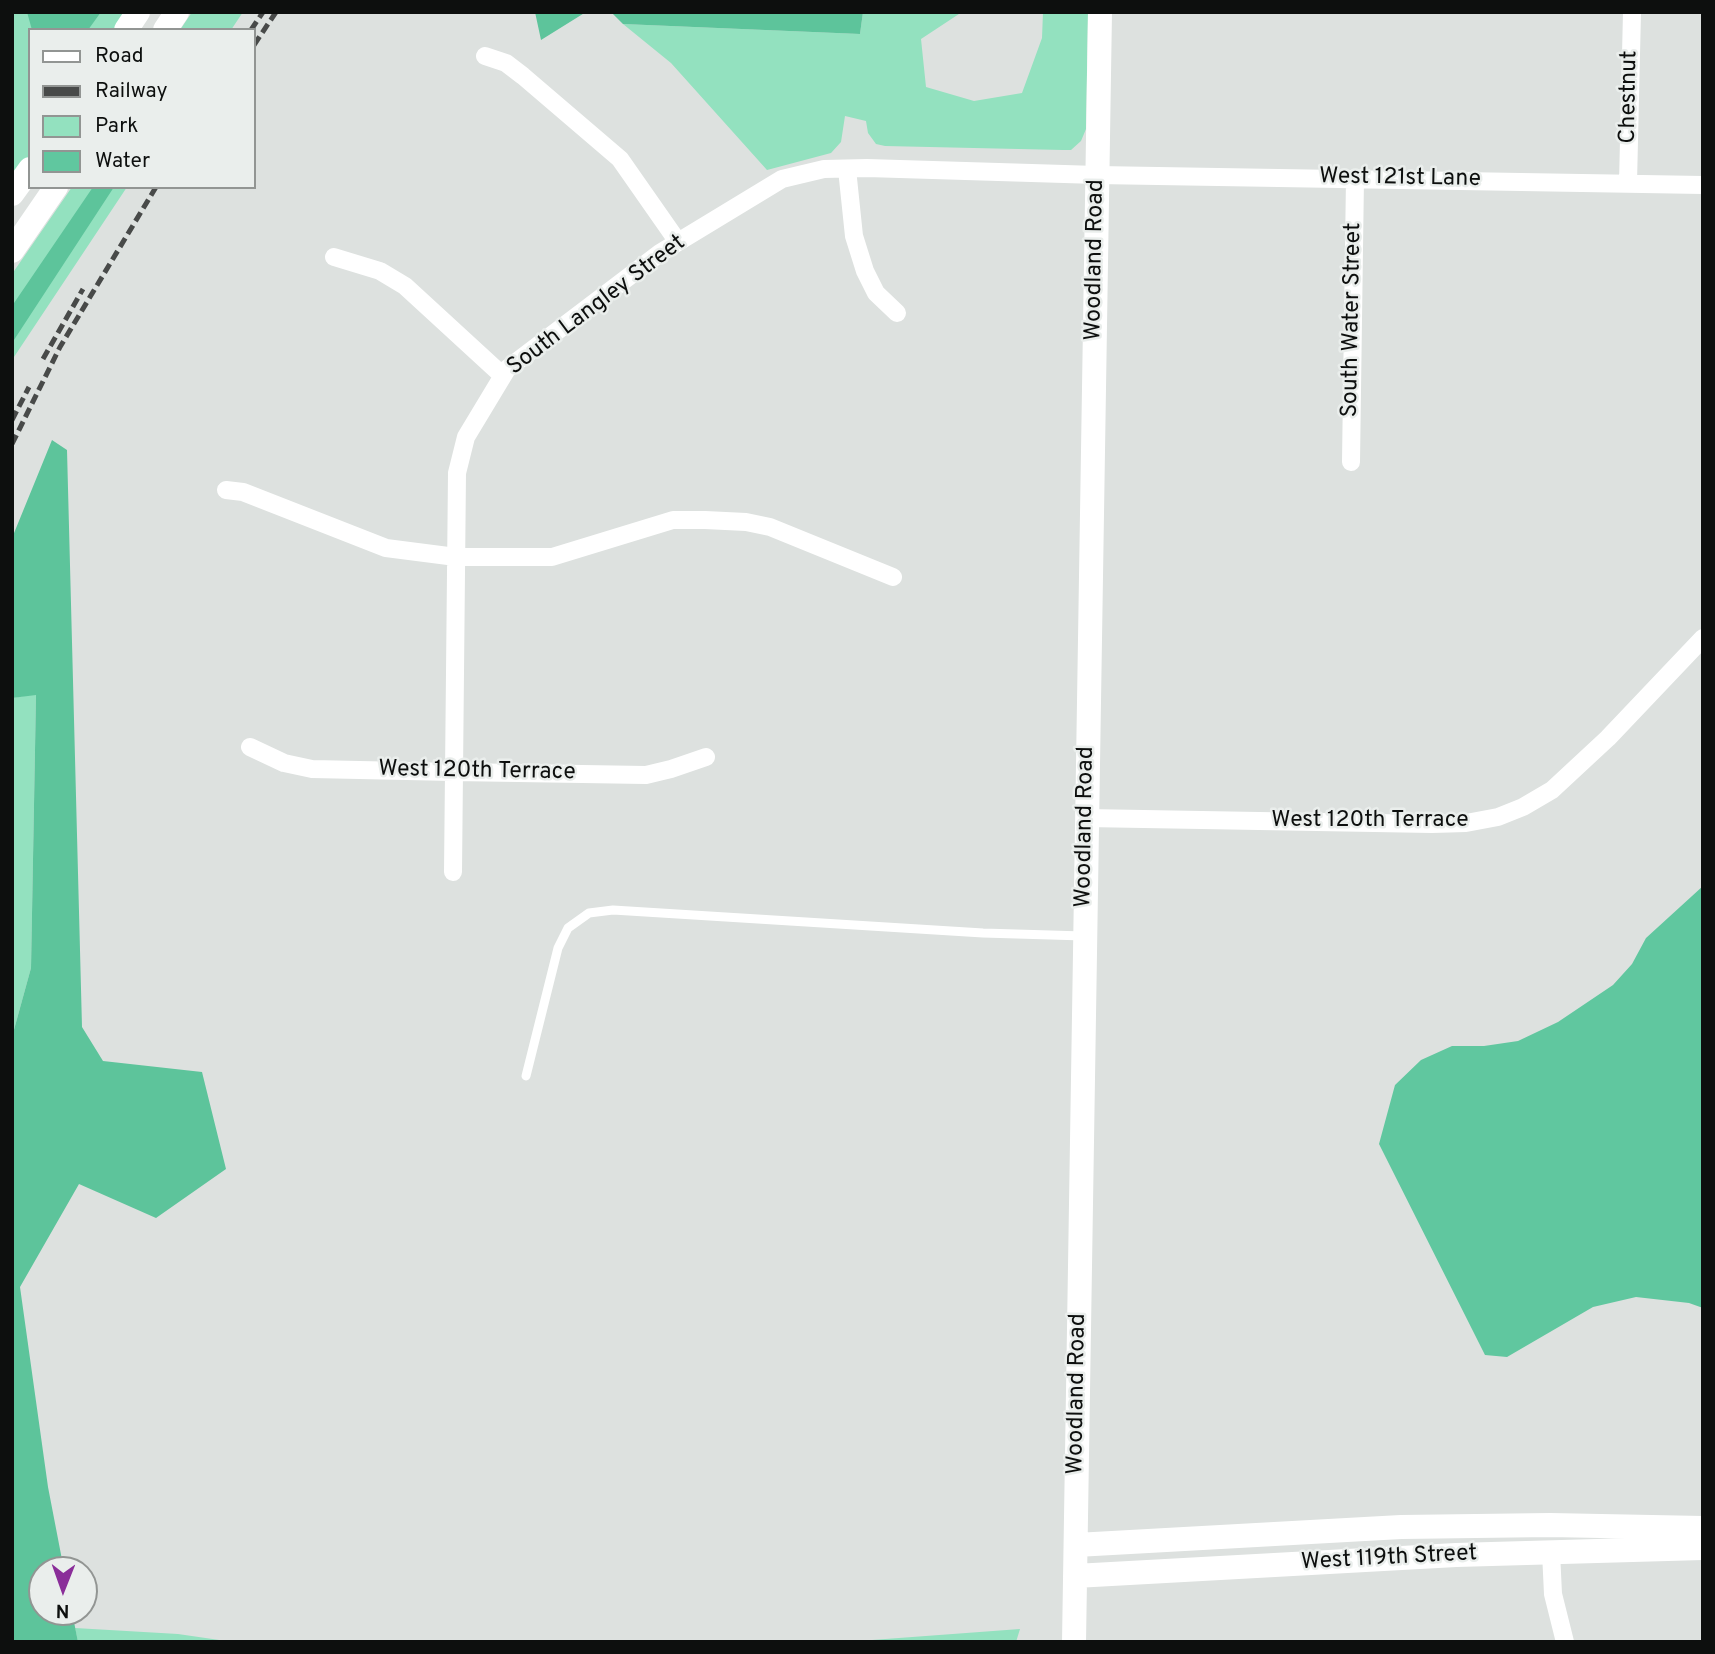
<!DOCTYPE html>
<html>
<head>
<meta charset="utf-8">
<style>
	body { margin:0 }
	#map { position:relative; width:1715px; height:1654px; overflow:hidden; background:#dde1df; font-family:Overpass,sans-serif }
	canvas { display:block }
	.frame { position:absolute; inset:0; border:14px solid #0d0f0e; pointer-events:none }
	.legend { position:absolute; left:28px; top:28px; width:228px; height:161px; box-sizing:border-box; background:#eaeeec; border:2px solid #929593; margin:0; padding:9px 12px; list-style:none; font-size:21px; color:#0d0f0e }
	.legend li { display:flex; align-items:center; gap:14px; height:35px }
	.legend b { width:35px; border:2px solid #929593 }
	.north { position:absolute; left:28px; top:1556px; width:70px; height:70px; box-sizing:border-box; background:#eaeeec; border:2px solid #929593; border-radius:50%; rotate:181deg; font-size:19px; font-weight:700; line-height:28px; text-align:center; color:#0d0f0e }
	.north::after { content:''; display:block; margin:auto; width:24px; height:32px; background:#8a2e99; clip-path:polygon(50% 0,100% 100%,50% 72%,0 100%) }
</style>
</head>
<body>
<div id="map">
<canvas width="1715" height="1654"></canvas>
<div class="frame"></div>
<ul class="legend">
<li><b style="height:9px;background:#fff"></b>Road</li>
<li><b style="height:9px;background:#484a49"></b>Railway</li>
<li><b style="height:19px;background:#93e1bf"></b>Park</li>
<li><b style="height:19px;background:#60c79f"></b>Water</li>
</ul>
<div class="north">N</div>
</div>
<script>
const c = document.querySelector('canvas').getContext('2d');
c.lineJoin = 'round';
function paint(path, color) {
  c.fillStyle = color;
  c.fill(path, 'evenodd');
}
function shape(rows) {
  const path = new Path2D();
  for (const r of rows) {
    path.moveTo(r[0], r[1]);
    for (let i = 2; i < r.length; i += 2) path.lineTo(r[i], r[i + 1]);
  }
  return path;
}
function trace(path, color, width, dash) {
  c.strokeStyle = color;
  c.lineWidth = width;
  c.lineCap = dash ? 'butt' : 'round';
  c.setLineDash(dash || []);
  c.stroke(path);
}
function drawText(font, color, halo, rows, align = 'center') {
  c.font = font + ' Overpass,sans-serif';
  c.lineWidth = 5;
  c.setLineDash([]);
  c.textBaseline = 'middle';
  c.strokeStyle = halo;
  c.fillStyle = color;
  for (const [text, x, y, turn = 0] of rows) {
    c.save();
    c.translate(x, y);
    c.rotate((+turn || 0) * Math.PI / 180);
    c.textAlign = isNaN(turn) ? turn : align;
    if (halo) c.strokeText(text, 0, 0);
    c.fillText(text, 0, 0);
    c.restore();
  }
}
const green = shape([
	[12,12,137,12,125,30,30,30,30,168,12,194],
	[192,12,243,12,231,30,180,30],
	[863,12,962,12,921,39,926,87,974,101,1022,93,1042,38,1043,12,1088,12,1086,129,1081,141,1071,150,1063,150,885,146,876,144,868,133,866,121,845,116,841,142,831,153,767,170,671,63,623,24,860,34],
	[72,187,127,187,12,360,12,274],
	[36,694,31,968,12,1037,12,698],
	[75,1628,178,1634,233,1642,78,1642],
	[1020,1629,1016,1642,845,1642]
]);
const forest = shape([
	[27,12,101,12,88,30,32,30],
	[535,12,586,12,541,40],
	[611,12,863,12,860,34,623,24],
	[93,187,114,187,12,343,12,306],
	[52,440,67,450,82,1027,103,1061,202,1072,226,1169,156,1218,79,1184,20,1287,48,1487,64,1570,42,1570,42,1612,72,1612,78,1642,12,1642,12,1037,31,968,36,695,12,698,12,538]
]);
const water = shape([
	[1703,886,1703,1308,1689,1303,1636,1297,1593,1307,1507,1357,1485,1355,1379,1144,1395,1085,1421,1060,1452,1046,1484,1046,1518,1041,1558,1022,1613,985,1632,964,1646,938]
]);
const service = shape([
	[526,1076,558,948,568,928,589,913,613,910,983,933,1084,936]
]);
const minor = shape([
	[485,56,506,63,523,76,620,159,678,242],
	[847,169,854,236,865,271,876,293,897,313],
	[1628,183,1632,12],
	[334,257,380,271,405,286,503,376],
	[1351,462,1355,178],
	[226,490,243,492,386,548,456,557,552,557,673,520,705,520,746,522,770,527,893,577],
	[250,747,284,763,312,769,454,772,646,775,671,769,706,757],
	[1086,818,1432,824,1466,823,1498,817,1523,807,1552,790,1608,738,1703,638],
	[453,872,457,473,466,437,507,369,660,253,782,179,824,169,867,168,1097,175,1703,185],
	[1551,1552,1553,1594,1565,1642]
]);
const secondary = shape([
	[126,30,138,12],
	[165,30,177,12],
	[12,194,30,169],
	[12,251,56,187],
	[1076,1545,1401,1527,1550,1525,1703,1528],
	[1075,1576,1456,1555,1703,1548],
	[1074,1642,1100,12]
]);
const rail = shape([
	[251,30,263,12],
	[254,45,276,12],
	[43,359,83,289],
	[12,420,29,387],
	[12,444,60,347,156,187]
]);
const streetNames = [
	["Chestnut",1630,97,-89],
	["West 121st Lane",1400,179,1],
	["Woodland Road",1096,260,-89],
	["South Langley Street",597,306,-37],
	["South Water Street",1353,320,-89],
	["West 120th Terrace",477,772,1],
	["West 120th Terrace",1370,821],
	["Woodland Road",1086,827,-89],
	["Woodland Road",1078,1394,-89],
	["West 119th Street",1389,1559,-3]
];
paint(green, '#93e1bf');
paint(forest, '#5dc49b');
paint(water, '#60c79f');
trace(service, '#fff', 9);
trace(minor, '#fff', 18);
trace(secondary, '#fff', 24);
trace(rail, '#484a49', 5, [10, 5]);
drawText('23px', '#0d0f0e', '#eaeeec', streetNames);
</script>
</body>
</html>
